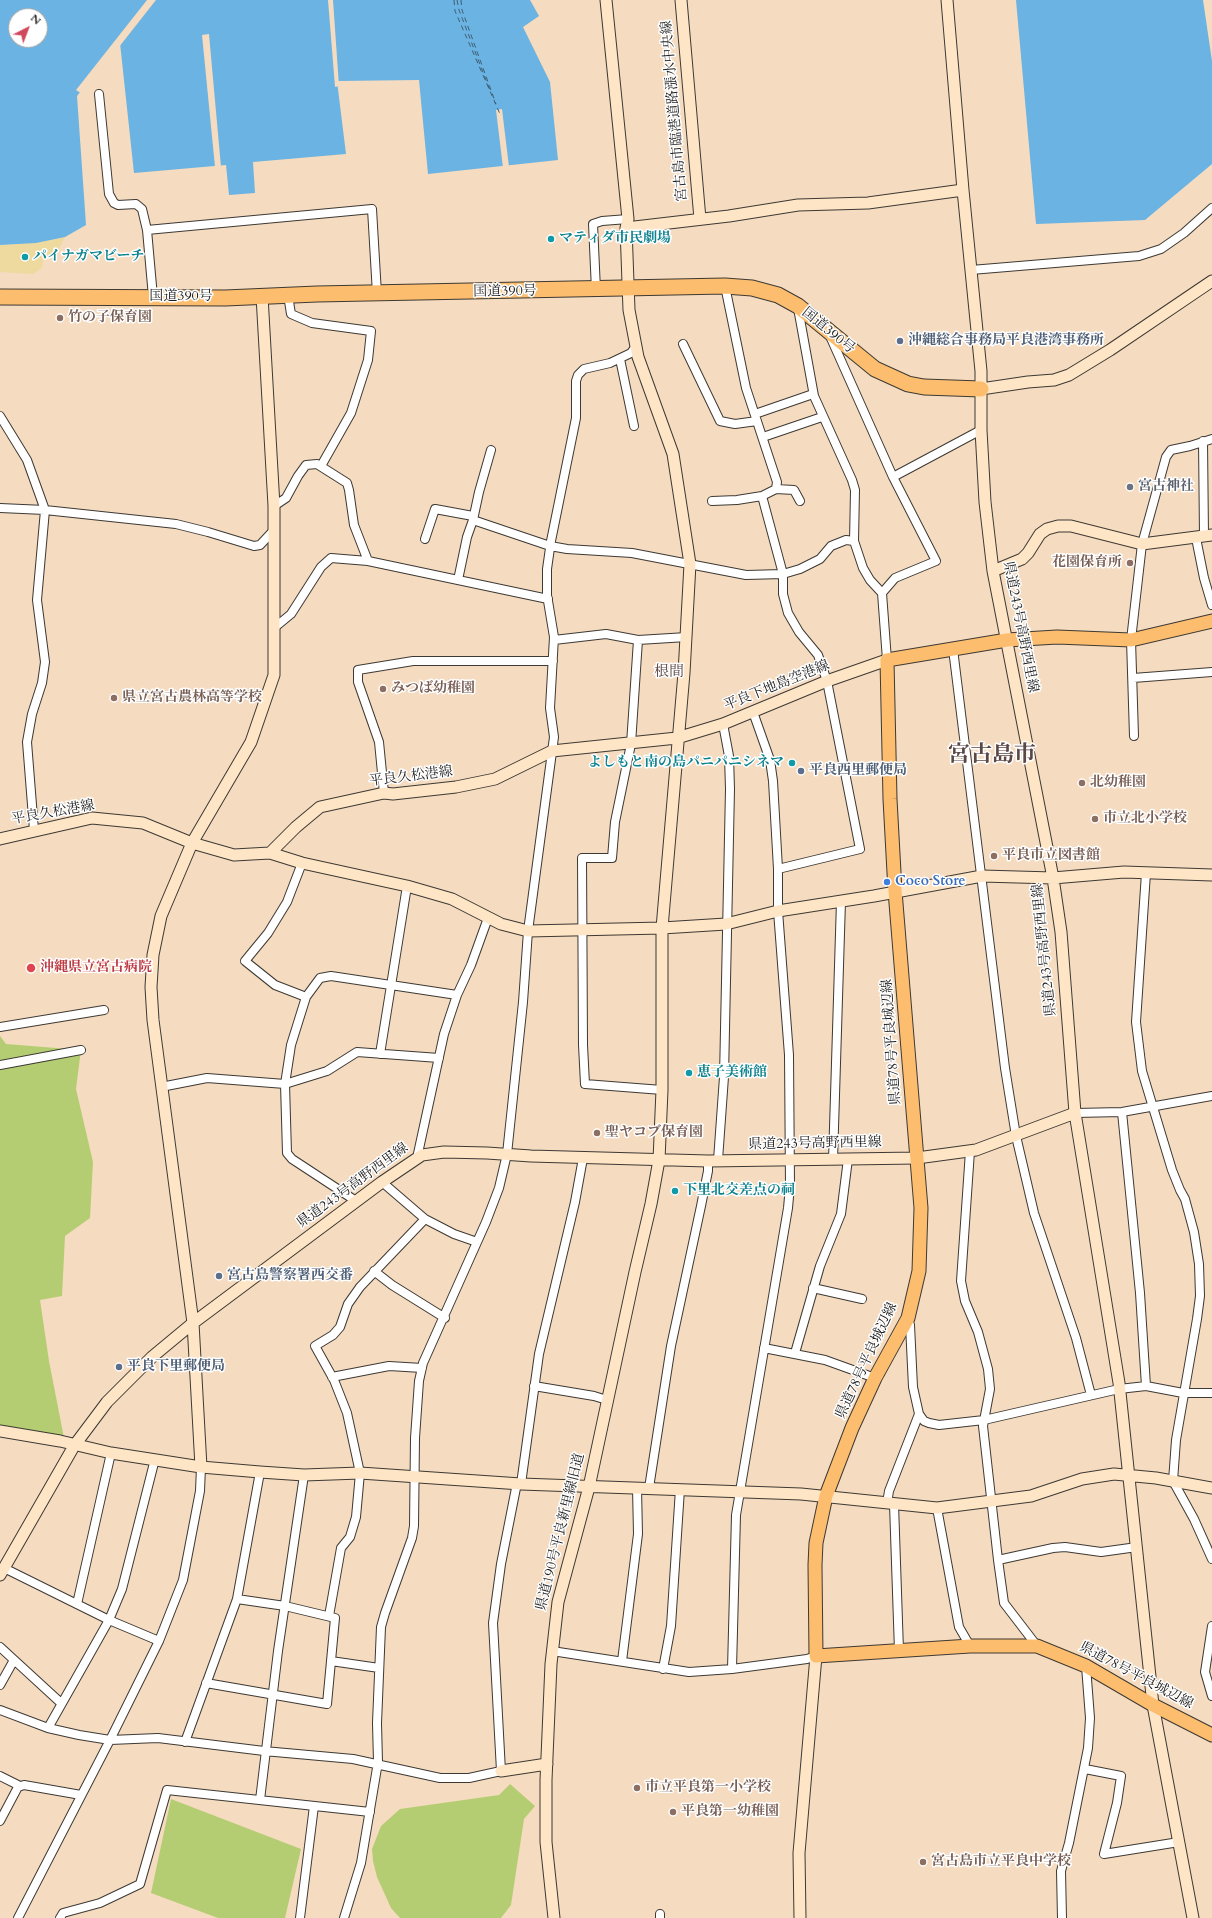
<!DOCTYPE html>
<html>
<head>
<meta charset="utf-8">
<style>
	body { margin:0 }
	#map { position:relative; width:1212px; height:1918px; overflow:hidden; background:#f5dbbf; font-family:Cardo,serif }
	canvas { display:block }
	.north { position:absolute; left:8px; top:8px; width:40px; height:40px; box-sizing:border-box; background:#fff; border:1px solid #a4a4a4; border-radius:50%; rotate:42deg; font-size:11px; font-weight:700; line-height:16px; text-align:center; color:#1c1c1c }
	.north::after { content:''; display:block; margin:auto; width:14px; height:18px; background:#d1495b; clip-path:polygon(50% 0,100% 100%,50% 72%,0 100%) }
</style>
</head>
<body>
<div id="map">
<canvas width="1212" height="1918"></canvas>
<div class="north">N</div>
</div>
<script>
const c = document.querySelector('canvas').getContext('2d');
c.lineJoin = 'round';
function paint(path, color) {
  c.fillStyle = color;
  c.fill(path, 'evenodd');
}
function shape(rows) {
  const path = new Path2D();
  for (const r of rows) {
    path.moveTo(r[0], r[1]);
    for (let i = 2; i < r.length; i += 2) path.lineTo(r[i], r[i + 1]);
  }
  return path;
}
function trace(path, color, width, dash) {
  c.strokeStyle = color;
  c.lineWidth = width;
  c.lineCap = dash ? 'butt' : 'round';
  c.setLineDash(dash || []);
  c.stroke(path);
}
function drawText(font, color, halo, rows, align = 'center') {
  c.font = font + ' Cardo,"Noto Serif JP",serif';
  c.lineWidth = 3;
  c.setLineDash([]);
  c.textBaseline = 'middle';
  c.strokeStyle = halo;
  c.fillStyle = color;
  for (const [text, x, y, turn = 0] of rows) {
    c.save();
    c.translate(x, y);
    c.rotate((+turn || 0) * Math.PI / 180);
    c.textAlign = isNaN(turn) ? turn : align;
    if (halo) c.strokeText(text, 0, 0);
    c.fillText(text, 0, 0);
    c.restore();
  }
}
const green = shape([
	[0,1036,6,1044,81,1050,76,1089,93,1162,90,1218,65,1236,62,1296,40,1300,49,1361,65,1443,0,1431],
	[510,1784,535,1806,524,1819,511,1905,501,1918,400,1918,391,1908,377,1877,373,1861,372,1849,381,1826,400,1809,499,1795],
	[171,1799,301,1849,285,1918,218,1918,151,1893]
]);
const sand = shape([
	[65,237,57,253,43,261,42,268,33,274,0,272,0,245,36,243]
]);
const water = shape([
	[0,0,530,0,539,16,523,27,550,82,558,160,428,174,419,80,337,81,346,154,253,162,255,193,229,195,226,165,134,173,120,43,77,96,86,225,65,237,36,243,0,245],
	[16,16,40,16,40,40,16,40],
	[1016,0,1203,0,1212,61,1212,164,1145,220,1036,224]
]);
const pier = shape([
	[147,0,156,0,82,94,76,90],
	[328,0,333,0,339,86,335,87],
	[209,34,221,167,215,167,202,35],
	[502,109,509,167,503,168,496,110]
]);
const ferry = shape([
	[454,0,455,11,500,114],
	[457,0,459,10,491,93],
	[461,0,462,10,496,104]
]);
const street = shape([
	[99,94,109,194,114,203,118,205,136,204,142,209,147,230,153,297],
	[147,230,372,209,377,294],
	[971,270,1139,256,1161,249,1184,233,1212,208],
	[596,290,593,224,602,221,628,219],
	[288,295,291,314,312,323,371,331,368,360,351,413,321,466],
	[798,308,814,396,852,480,855,490,854,541,863,568,870,580,882,593,887,660],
	[830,336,893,477,936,561,895,578,882,593],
	[683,344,720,421,735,424,757,421],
	[620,359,634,426],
	[755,414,813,394],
	[0,416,27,460,45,510,37,600,45,662,42,683,32,714,27,742,34,830],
	[763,437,822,417],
	[1203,441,1204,536],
	[893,477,981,430],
	[776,489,794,490,800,501],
	[762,496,783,574,783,594,788,613,799,632,818,655,827,681,860,849,778,869],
	[712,501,737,500,762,496,776,489,777,482,746,388,725,286],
	[274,506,286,498,298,476,306,465,317,464,347,483,349,490,354,525,368,561,548,599],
	[0,508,45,510,176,524,208,532,254,546,260,545,274,530],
	[473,520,479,492,491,450],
	[1196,538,1204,578,1212,605],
	[425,539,435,509,473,516],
	[458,580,467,537,473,520,550,546,567,549,632,553,746,575,783,574,800,569,820,559,831,546,846,540,854,541],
	[274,628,291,614,321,567,331,558,368,561],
	[554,640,606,634,638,640,687,637],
	[638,640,631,744,615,822,612,858,582,858,583,1045,585,1084,662,1090],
	[953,649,1005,1068,1016,1136,1034,1213,1076,1338,1091,1395],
	[1133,678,1212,672],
	[1134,736,1131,640,1142,544,1166,457,1171,450,1190,446,1212,439],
	[384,793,379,742,358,682,358,670,413,661,553,661],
	[302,863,287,902,268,933,245,961,275,985,306,997],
	[1146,873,1136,1022,1142,1071,1172,1170,1180,1190,1185,1199,1194,1232,1199,1264,1200,1296,1197,1319,1176,1440,1173,1481,1194,1519,1212,1559],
	[0,1027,104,1010],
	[380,1054,407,886],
	[0,1065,81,1050],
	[161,1087,207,1078,285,1084,327,1071,357,1052,439,1058],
	[1122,1112,1140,1293,1146,1386],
	[1075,1113,1122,1112,1212,1096],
	[970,1151,961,1281,965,1301,978,1332,988,1369,990,1389,983,1426,998,1560,1004,1603,1037,1646],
	[417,1158,444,1034,457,995,471,965,488,918],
	[718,1160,724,1077,730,789,729,756,723,724],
	[833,1160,841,901],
	[382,1182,425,1219,454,1234,477,1242],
	[356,1201,292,1159,287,1153,285,1084,291,1045,306,997,320,978,331,976,457,995],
	[374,1271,392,1285,445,1318],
	[813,1288,862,1299],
	[908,1318,910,1325,913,1387,919,1414,924,1421,929,1423,939,1425,984,1420,1119,1389,1146,1386,1183,1393,1212,1393],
	[764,1348,825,1360,875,1378],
	[795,1353,820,1266,841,1214,848,1159],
	[332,1377,389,1366,422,1368],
	[534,1386,594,1396,607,1400],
	[521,1484,539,1354,575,1202,583,1158],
	[649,1488,671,1346,701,1206,708,1171,708,1161],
	[887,1503,889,1491,919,1414],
	[894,1504,899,1651],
	[937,1508,959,1627,970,1646],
	[998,1560,1053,1548,1065,1547,1101,1552,1137,1547],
	[4,1568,109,1620,159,1641],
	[77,1604,111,1453],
	[329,1616,341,1548,350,1537,356,1517,360,1473,347,1413,334,1380,315,1346,333,1335,340,1327,348,1304,360,1287,425,1219],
	[1212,1626,1205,1672,1212,1696],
	[0,1647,61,1703],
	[552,1651,689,1672,732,1669,807,1659,816,1656],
	[331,1661,379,1668],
	[622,1661,638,1534,637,1488],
	[663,1669,671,1626,680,1489],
	[732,1669,736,1515,788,1208,790,1186,789,1055,778,911,778,869,773,781,770,760,753,712],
	[206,1683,327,1704,335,1618,285,1606,237,1599],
	[0,1685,14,1660],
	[0,1710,48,1728,79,1735,110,1740,158,1738,264,1751,353,1759,440,1778,469,1778,501,1771,493,1623,501,1564,517,1483],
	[48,1728,109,1620,122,1589,155,1459],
	[185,1742,237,1599,260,1472],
	[1085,1769,1121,1776,1117,1803,1104,1854,1179,1842],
	[0,1776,20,1786],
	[260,1800,278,1651,304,1475],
	[0,1821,18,1787,24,1785,81,1795],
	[660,1914,660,1918],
	[18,1918,110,1740,159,1641,183,1580,200,1491,201,1467],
	[60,1918,63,1913,100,1903,140,1884,167,1790,370,1812],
	[300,1918,314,1806],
	[344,1918,361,1863,378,1762,377,1723,381,1627,385,1613,412,1538,414,1526,415,1438,419,1381,423,1363,486,1222,499,1188,507,1154,523,1002,528,931,554,737,550,708,554,637,547,595,547,569,551,541,576,418,576,381,578,375,584,369,610,363,631,353,636,346],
	[1062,1918,1061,1871,1069,1843,1088,1748,1090,1718,1086,1666]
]);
const secondary = shape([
	[681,0,700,219],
	[947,0,963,190,981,371,981,430,985,502,993,571,1053,878,1061,932,1075,1113,1119,1383,1153,1705,1193,1918],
	[626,228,729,216,798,205,868,203,963,190],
	[981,389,1028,382,1054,380,1069,375,1110,350,1212,281],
	[993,571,1022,559,1028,553,1040,534,1047,529,1058,526,1071,526,1142,544,1212,535],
	[0,839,92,818,143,823,192,843,234,855,270,853,296,827,320,807,384,793,393,794,456,787,495,779,552,751,677,738,723,724,827,681,887,660],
	[270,853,302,863,407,886,452,899,501,924,528,931,662,928,726,924,778,911,874,896,982,876,1053,878,1124,872,1212,875],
	[0,1431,60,1441,111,1453,201,1467,260,1472,304,1475,360,1473,521,1484,801,1494,937,1508,1031,1496,1082,1479,1114,1474,1156,1478,1212,1488],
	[201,1467,193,1323,153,1020,151,987,153,955,161,916,192,843,251,742,274,675,274,506,262,296],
	[0,1575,74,1446,107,1402,152,1357,193,1323,382,1182,422,1155,444,1152,487,1153,531,1156,708,1161,917,1158,976,1150,1075,1113],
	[501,1771,547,1764],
	[554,1918,546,1842,546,1780,551,1664,558,1602,589,1487,635,1272,651,1204,659,1160,662,1090,662,928,684,673,690,564,673,454,638,357,629,310,626,228,628,219,606,0],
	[800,1918,799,1853,816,1656]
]);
const primary = shape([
	[1212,621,1131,640,1057,637,1007,640,887,660,890,799,895,891,921,1208,919,1271,908,1318,875,1378,852,1428,826,1496,816,1543,815,1565,816,1656,970,1646,1037,1646,1086,1666,1153,1705,1212,1735]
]);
const highway = shape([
	[0,297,225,298,317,294,725,286,752,288,778,295,798,306,875,369,908,384,924,387,981,389]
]);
const markers = [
	[551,239,4,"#0f9aa8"],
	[25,257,4,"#0f9aa8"],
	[60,318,4,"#8d6e63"],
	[900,341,4,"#5c6f8a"],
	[1130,487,4,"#6b7280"],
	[1130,563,4,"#8d6e63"],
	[383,689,4,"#8d6e63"],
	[114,698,4,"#8d6e63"],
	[792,763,4,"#0f9aa8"],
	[801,771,4,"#5c6f8a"],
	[1082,783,4,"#8d6e63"],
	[1095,819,4,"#8d6e63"],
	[994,856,4,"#8d6e63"],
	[887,882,4,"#3f7fe0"],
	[31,968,5,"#e0444e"],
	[689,1073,4,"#0f9aa8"],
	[597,1133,4,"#8d6e63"],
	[675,1191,4,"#0f9aa8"],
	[219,1276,4,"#5c6f8a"],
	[119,1367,4,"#5c6f8a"],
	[637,1788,4,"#8d6e63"],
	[673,1812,4,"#8d6e63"],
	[923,1862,4,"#8d6e63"]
];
const streetNames = [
	["宮古島市臨港道路漲水中央線",675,111,-95],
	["国道390号",505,292,-1],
	["国道390号",181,297],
	["国道390号",828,331,39],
	["県道243号高野西里線",1020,627,79],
	["平良下地島空港線",777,686,-22],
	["平良久松港線",411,777,-7],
	["平良久松港線",53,813,-10],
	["県道243号高野西里線",1045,950,-96],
	["県道78号平良城辺線",892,1042,-94],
	["県道243号高野西里線",815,1144,-1],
	["県道243号高野西里線",353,1186,-36],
	["県道78号平良城辺線",867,1361,-65],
	["県道190号平良新里線旧道",561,1532,-76],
	["県道78号平良城辺線",1136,1676,28]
];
const cultureNames = [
	["マティダ市民劇場",559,239],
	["パイナガマビーチ",33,257],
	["よしもと南の島パニパニシネマ",784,763,"right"],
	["恵子美術館",697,1073],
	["下里北交差点の祠",683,1191]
];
const educationNames = [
	["竹の子保育園",68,318],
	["花園保育所",1122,563,"right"],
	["みつば幼稚園",391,689],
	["県立宮古農林高等学校",122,698],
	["北幼稚園",1090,783],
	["市立北小学校",1103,819],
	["平良市立図書館",1002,856],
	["聖ヤコブ保育園",605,1133],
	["市立平良第一小学校",645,1788],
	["平良第一幼稚園",681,1812],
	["宮古島市立平良中学校",931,1862]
];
const serviceNames = [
	["沖縄総合事務局平良港湾事務所",908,341],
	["平良西里郵便局",809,771],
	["宮古島警察署西交番",227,1276],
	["平良下里郵便局",127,1367]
];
const worshipNames = [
	["宮古神社",1138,487]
];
const shopNames = [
	["Coco Store",895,882]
];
const healthNames = [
	["沖縄県立宮古病院",40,968]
];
const neighbourhoodNames = [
	["根間",669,673]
];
const townNames = [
	["宮古島市",992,756]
];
paint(green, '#b5cd72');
paint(sand, '#eeda9e');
paint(water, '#6ab3e2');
paint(pier, '#f5dbbf');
trace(ferry, '#3f6075', 1, [5, 4]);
trace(street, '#3d3934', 10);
trace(secondary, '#3d3934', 13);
trace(primary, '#3d3934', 15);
trace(highway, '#3d3934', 17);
trace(street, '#fff', 8);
trace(secondary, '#fee5c5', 11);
trace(primary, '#fcbd6e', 13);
trace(highway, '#fcbd6e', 15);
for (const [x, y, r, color] of markers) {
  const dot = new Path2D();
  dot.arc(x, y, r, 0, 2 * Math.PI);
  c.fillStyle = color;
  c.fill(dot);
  trace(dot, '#fff', 1.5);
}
drawText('14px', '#1c1c1c', '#fff', streetNames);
drawText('bold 14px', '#0d838f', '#fff', cultureNames, 'left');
drawText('bold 14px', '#785e54', '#fff', educationNames, 'left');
drawText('bold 14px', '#4e5e75', '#fff', serviceNames, 'left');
drawText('bold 14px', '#5b616d', '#fff', worshipNames, 'left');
drawText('bold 14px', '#366cbe', '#fff', shopNames, 'left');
drawText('bold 14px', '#be3a42', '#fff', healthNames, 'left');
drawText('15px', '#5a4746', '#fff', neighbourhoodNames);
drawText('bold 22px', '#5a4746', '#fff', townNames);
</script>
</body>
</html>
